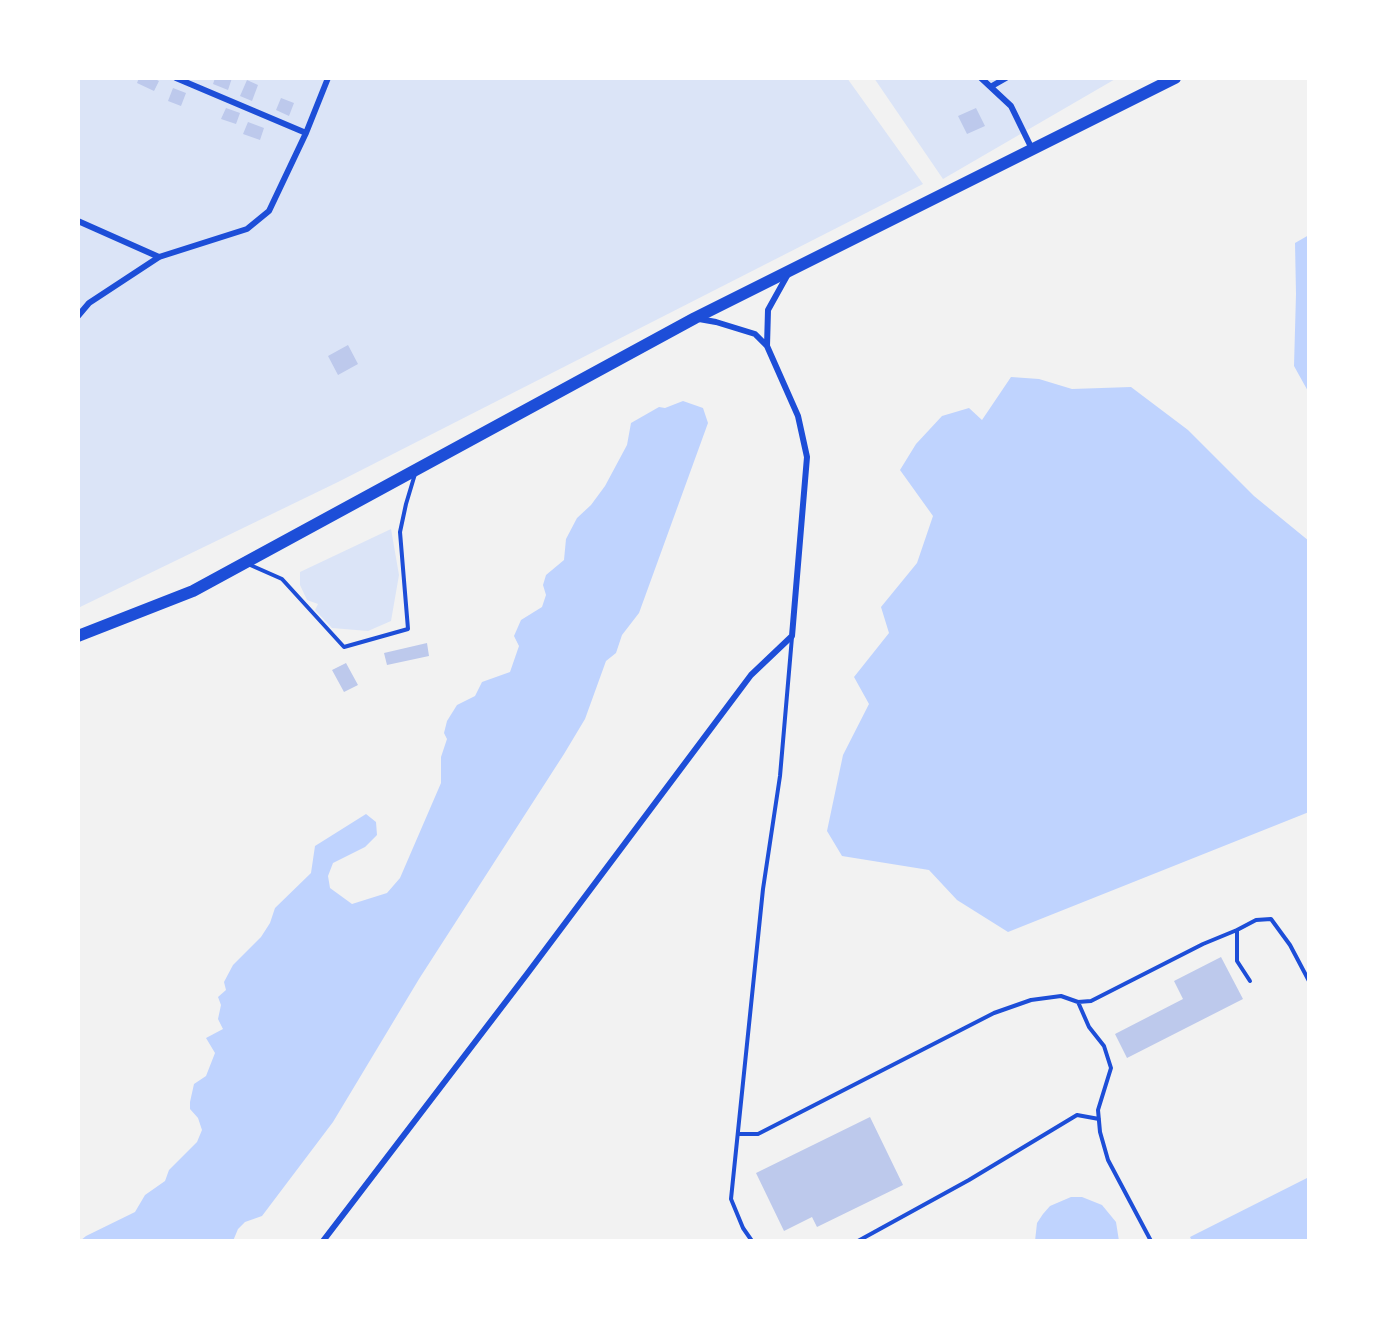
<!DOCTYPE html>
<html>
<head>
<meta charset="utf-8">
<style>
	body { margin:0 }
	#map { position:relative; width:1387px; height:1319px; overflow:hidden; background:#f2f2f2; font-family:"Crimson Pro",serif }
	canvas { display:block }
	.frame { position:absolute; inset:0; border:80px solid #fff; pointer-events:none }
</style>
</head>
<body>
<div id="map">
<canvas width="1387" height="1319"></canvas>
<div class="frame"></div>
</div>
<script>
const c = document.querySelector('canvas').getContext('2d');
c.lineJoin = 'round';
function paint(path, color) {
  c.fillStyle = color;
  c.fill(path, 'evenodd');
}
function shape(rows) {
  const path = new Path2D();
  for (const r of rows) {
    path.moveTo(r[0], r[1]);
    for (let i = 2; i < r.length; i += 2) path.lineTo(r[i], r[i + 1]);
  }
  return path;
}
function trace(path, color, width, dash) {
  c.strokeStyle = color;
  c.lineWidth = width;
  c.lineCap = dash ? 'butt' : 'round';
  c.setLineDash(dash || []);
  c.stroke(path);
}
const green = shape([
	[78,78,847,78,923,184,338,482,78,608],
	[874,78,1117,78,943,179],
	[391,529,399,575,391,621,368,631,332,628,315,610,318,604,307,600,300,585,300,572]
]);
const water = shape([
	[1309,235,1309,393,1294,366,1296,294,1295,243],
	[1011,377,1039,379,1072,389,1131,387,1188,430,1254,496,1309,541,1309,812,1008,932,957,900,929,870,842,856,827,831,843,755,869,704,854,677,889,633,881,607,917,563,933,516,900,470,916,444,942,416,969,408,982,420],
	[683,401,703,408,708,423,639,613,622,635,616,653,606,661,585,719,564,754,419,979,333,1122,262,1216,245,1222,238,1229,233,1241,80,1241,86,1236,135,1212,145,1195,165,1181,169,1170,197,1142,202,1130,198,1118,190,1109,190,1102,194,1084,206,1076,215,1053,206,1038,223,1029,218,1019,221,1005,218,997,226,990,224,982,233,965,261,937,270,923,275,908,311,873,315,846,366,814,376,822,377,835,365,847,333,863,328,876,330,888,352,904,387,893,400,878,441,783,441,757,447,739,444,733,447,721,457,705,475,696,482,682,510,672,519,646,514,636,521,620,542,607,546,595,543,585,546,575,564,560,566,539,577,518,591,505,605,486,627,445,631,423,659,407,665,408],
	[1309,1177,1309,1241,1192,1241,1190,1237],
	[1071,1197,1082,1197,1102,1205,1116,1222,1119,1241,1035,1241,1037,1223,1043,1214,1050,1206]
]);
const building = shape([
	[139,78,153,78,159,81,154,91,137,83],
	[215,78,232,78,228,90,213,84],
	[247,80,258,85,252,101,240,96],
	[173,88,186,93,181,106,168,101],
	[281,98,294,103,289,116,276,110],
	[226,108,240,113,236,124,221,119],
	[976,108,985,126,967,134,958,116],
	[248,122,264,128,260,140,243,134],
	[348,345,358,364,338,375,328,356],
	[427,643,429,656,387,665,384,653],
	[346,663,358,685,344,692,332,670],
	[1221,957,1243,999,1127,1058,1115,1034,1183,999,1174,981],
	[870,1117,903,1185,817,1227,812,1217,784,1231,756,1173]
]);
const service = shape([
	[248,564,282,579,344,647,408,629,400,532,406,504,415,474],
	[1250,981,1237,961,1237,930,1256,920,1271,919,1290,945,1309,981],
	[1078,1002,1091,1001,1203,944,1237,930],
	[738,1134,758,1134,994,1013,1031,1000,1061,996,1078,1002,1089,1027,1104,1046,1111,1068,1098,1110,1100,1132,1108,1160,1151,1241],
	[752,1241,743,1228,731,1199,763,889,780,776,792,637],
	[858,1241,969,1180,1077,1115,1099,1119]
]);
const minor = shape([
	[176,78,306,133],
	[981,78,1011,106,1032,149],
	[992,86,1006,78],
	[78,221,159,257],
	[78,316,89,303,159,257,247,229,269,211,306,133,328,78],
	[767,346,768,310,788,274],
	[323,1241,527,974,751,675,792,636,807,457,798,416,767,346,755,334,716,322,699,319]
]);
const trunk = shape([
	[78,636,193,591,695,318,1175,78]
]);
paint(green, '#dbe4f7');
paint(water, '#bfd3fe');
paint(building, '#bdc9ec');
trace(service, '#1d4ed8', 4);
trace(minor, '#1d4ed8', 6);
trace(trunk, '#1d4ed8', 12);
</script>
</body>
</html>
